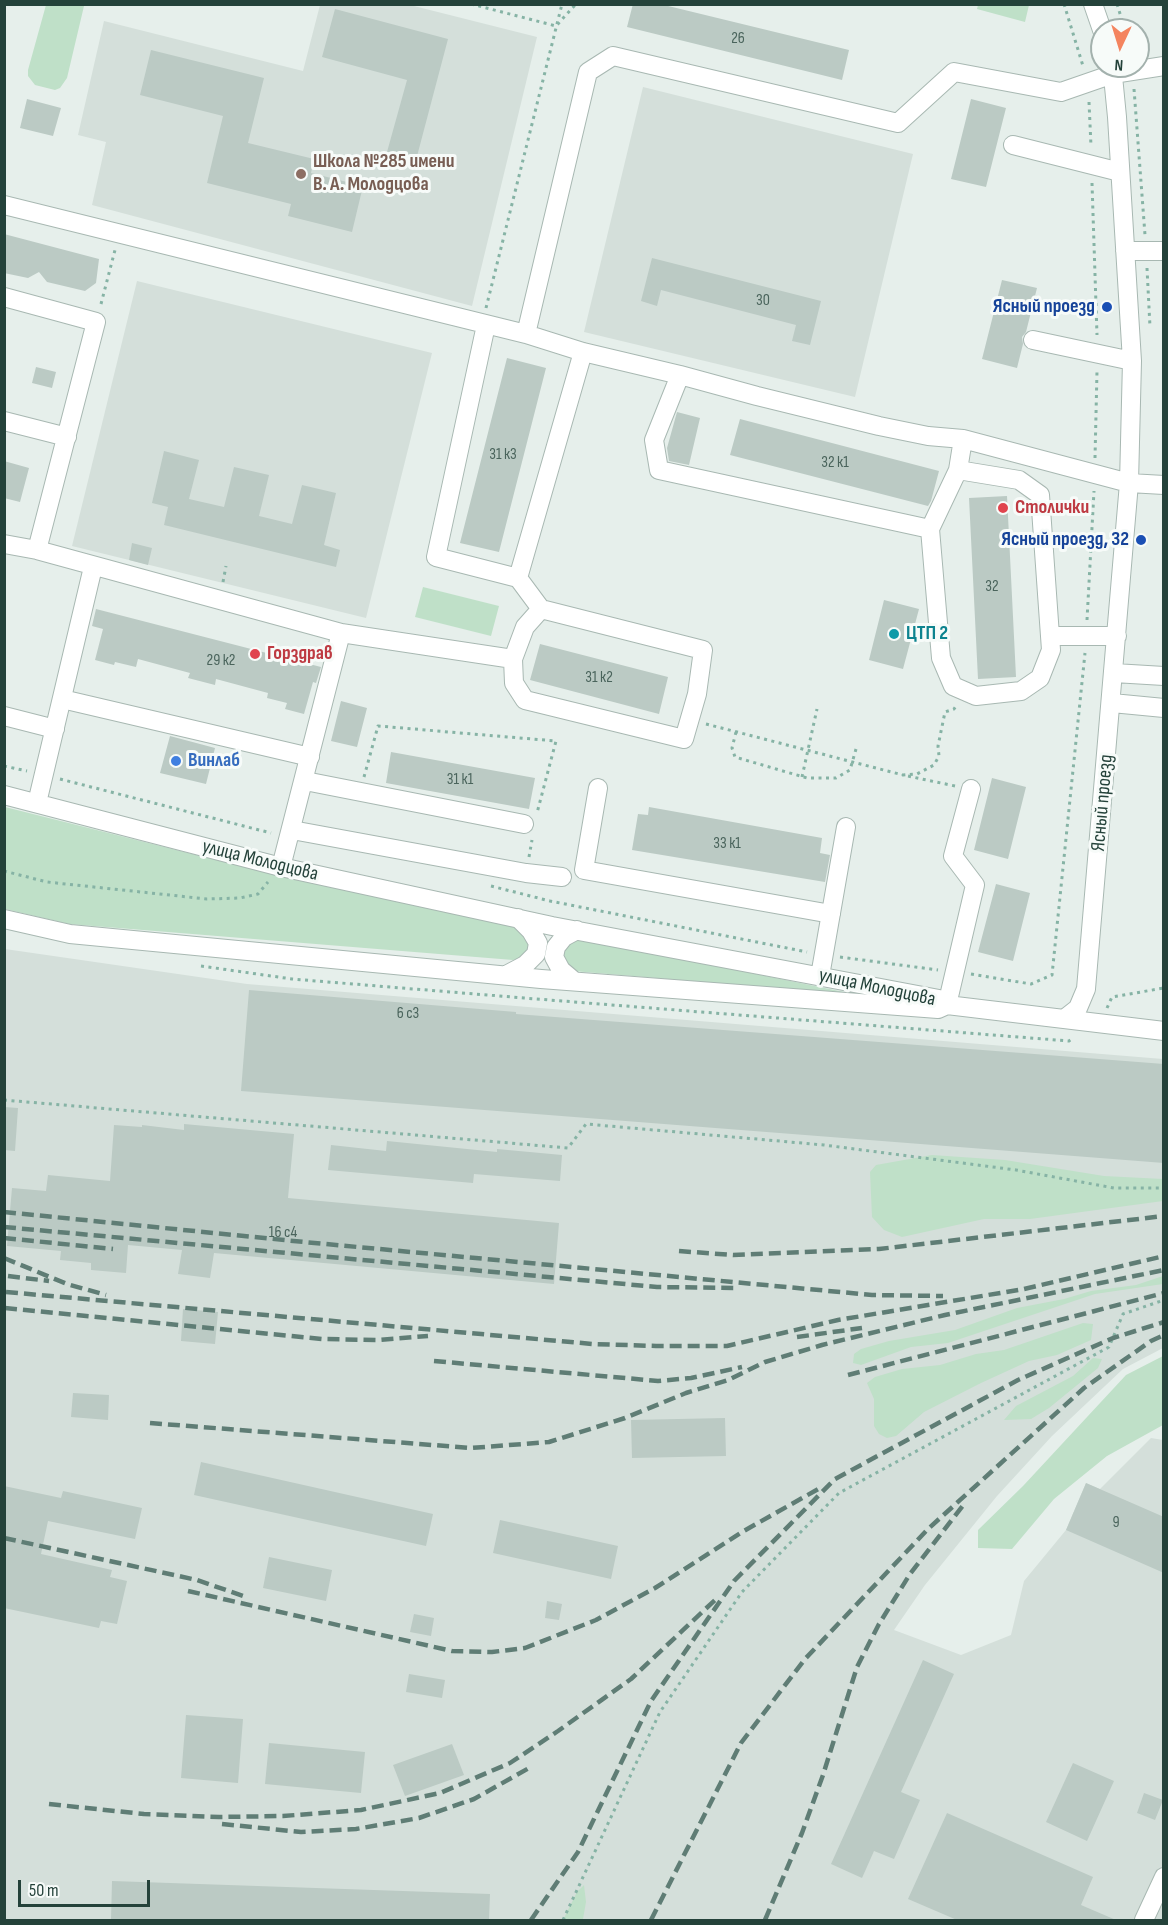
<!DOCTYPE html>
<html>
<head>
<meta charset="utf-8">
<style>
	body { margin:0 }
	#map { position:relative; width:1168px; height:1925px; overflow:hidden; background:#e6efeb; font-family:"Sofia Sans Condensed",sans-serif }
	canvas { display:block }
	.frame { position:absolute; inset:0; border:6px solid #24423a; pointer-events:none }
	.north { position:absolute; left:1090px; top:18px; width:60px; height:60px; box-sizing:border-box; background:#f7fbf9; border:2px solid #a3b1ad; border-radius:50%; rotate:184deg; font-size:16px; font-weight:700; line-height:24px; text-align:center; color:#24423a }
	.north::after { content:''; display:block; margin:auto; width:21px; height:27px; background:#f4845f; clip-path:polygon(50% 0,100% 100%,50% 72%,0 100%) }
	.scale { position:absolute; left:18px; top:1880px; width:132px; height:27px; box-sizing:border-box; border:3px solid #24423a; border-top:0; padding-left:8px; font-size:18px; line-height:21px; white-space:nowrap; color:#24423a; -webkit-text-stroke:4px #f7fbf9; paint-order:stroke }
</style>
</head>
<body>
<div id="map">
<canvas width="1168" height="1925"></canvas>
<div class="frame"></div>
<div class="north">N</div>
<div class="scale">50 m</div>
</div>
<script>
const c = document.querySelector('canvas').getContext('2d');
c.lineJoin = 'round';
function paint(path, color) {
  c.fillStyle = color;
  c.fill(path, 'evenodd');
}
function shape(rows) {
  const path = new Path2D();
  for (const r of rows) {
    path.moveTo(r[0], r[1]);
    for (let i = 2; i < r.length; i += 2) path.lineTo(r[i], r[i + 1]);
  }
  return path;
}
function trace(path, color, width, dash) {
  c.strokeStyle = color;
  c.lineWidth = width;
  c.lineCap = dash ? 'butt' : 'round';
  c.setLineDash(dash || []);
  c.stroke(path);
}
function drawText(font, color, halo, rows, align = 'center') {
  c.font = font + ' "Sofia Sans Condensed",sans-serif';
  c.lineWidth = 6;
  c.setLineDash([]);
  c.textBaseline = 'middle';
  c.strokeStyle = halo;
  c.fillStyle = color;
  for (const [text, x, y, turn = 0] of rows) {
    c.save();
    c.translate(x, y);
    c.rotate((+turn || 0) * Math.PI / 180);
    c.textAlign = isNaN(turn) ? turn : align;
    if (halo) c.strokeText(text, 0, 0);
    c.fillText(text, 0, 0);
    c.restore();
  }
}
const built = shape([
	[320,5,410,5,537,37,472,306,92,205,106,142,78,135,104,21,303,71],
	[643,87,913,154,855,397,584,332],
	[137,281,432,353,366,618,72,546],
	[5,949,247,984,1163,1059,1163,1348,1123,1369,1052,1436,997,1496,925,1585,894,1630,961,1655,1011,1635,1024,1581,1066,1530,1086,1483,1100,1489,1151,1438,1163,1440,1163,1920,5,1920]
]);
const green = shape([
	[46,5,83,4,84,6,67,78,60,88,55,90,35,85,28,76,28,70],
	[978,5,978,4,1029,5,1025,22,977,9],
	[423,587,499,606,491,636,415,617],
	[5,807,288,878,516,923,529,941,528,948,521,958,513,960,69,924,5,909],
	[579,938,859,995,573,971,563,959,565,948,571,940],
	[932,1155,1005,1160,1104,1176,1163,1179,1163,1201,1030,1219,984,1219,902,1237,884,1230,872,1217,870,1172,876,1165],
	[1163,1276,1163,1284,1095,1294,948,1343,911,1347,861,1365,853,1363,854,1354,861,1349,889,1341,955,1330,1017,1308,1064,1299,1091,1291,1136,1285],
	[1083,1323,1093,1324,1091,1340,1057,1355,1029,1361,981,1383,924,1412,896,1436,887,1438,879,1434,874,1426,874,1399,867,1383,875,1377,902,1369,940,1365,976,1354,1004,1350],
	[1163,1356,1163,1425,1107,1456,1054,1499,1012,1549,978,1548,978,1530,1023,1486,1126,1375],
	[1093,1358,1102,1359,1098,1368,1049,1408,1031,1419,1004,1420,1016,1406,1073,1376],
	[584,1885,586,1902,583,1919,563,1920,577,1892]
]);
const building = shape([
	[633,4,660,4,849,50,842,80,627,27],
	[335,9,448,39,416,160,387,152,407,80,322,57],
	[151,50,264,78,248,143,314,159,311,173,363,186,352,232,288,216,291,204,207,183,223,116,140,95],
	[27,99,61,108,53,136,20,128],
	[971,99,1006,108,986,187,951,179],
	[4,234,99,259,96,283,85,291,47,282,39,272,28,278,4,273],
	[652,258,821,301,810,345,792,341,796,325,661,290,657,306,641,301],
	[1002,280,1037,288,1026,332,1022,337,1023,344,1017,368,982,359],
	[507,358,546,368,499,552,460,543],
	[36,367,56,372,52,388,32,383],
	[677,412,700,418,689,465,669,461,667,448],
	[740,419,939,471,931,501,928,506,730,455],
	[164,451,199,460,189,499,224,507,234,467,269,475,259,516,292,524,302,485,336,493,324,545,340,550,336,567,164,525,168,507,152,503],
	[4,461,29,468,20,502,4,498],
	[1007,496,1016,677,978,679,969,498],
	[132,543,152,548,148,565,129,560],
	[884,600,919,609,903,669,869,660],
	[96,609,321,667,316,683,313,682,304,714,285,709,287,703,267,698,268,693,216,679,215,685,188,678,190,673,138,659,136,667,115,662,114,665,95,660,103,629,92,626],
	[540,644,668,677,659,714,530,680],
	[341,701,367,708,357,747,331,741],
	[170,736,215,748,206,784,160,773],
	[391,752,535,778,529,809,386,783],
	[992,778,1026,787,1008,859,974,850],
	[649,807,822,838,820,853,830,855,825,882,632,850,638,814,648,815],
	[996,884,1030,893,1013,961,978,952],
	[249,990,516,1012,516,1014,1164,1064,1164,1163,241,1091],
	[4,1107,18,1108,15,1151,4,1150],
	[184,1124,294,1134,288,1198,559,1223,554,1284,214,1253,210,1278,178,1274,182,1250,128,1245,126,1273,91,1270,91,1263,60,1260,61,1251,7,1246,12,1188,46,1191,48,1175,110,1181,114,1125,142,1127,142,1125,184,1130],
	[387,1141,497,1152,497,1149,562,1155,560,1181,474,1174,473,1183,328,1170,331,1145,386,1151],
	[183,1309,218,1312,215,1344,181,1341],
	[73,1393,109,1395,108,1420,71,1417],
	[725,1418,726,1456,632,1458,631,1420],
	[201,1462,433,1514,426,1546,194,1495],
	[1086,1483,1164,1517,1164,1573,1066,1530],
	[4,1486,61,1498,63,1491,142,1508,135,1539,48,1521,41,1554,112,1570,110,1577,127,1581,117,1624,101,1621,99,1628,4,1608],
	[500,1520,618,1546,611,1579,493,1553],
	[269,1557,332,1570,326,1601,263,1588],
	[547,1601,562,1604,559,1620,545,1618],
	[414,1614,434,1618,431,1636,410,1632],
	[923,1660,954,1674,901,1792,920,1800,894,1859,874,1851,862,1878,831,1864],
	[409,1674,445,1680,442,1698,406,1692],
	[186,1715,243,1719,238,1783,181,1778],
	[269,1743,365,1752,361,1793,265,1784],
	[452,1744,464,1775,405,1796,393,1765],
	[1073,1763,1114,1781,1087,1841,1046,1822],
	[1144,1793,1163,1800,1155,1820,1137,1813],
	[947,1813,1093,1877,1081,1905,1116,1920,957,1920,908,1899],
	[112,1881,490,1894,489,1920,111,1920]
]);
const path = shape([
	[471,4,556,26,576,4],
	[1064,4,1083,66],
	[1117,4,1125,30],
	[1134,89,1145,235],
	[1089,102,1091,146],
	[1092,183,1097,335],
	[1147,268,1150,327],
	[101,304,115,250],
	[486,308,562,4],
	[1095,458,1097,371],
	[223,582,226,566],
	[1087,620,1094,491],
	[706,724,903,775],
	[736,732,732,748,735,757,807,778,836,778,850,770,856,749],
	[4,766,27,771],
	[364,777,378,726,556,741,537,813],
	[802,777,817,709],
	[60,779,271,833],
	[955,786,903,775,917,774,934,765,939,756,938,746,945,712,954,709,956,706],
	[529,857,532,840],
	[4,871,47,882,207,899,240,898,258,894,268,882],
	[491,886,550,901,807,952],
	[840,957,938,970],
	[201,966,292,979,524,998,1069,1041,1072,1039],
	[971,974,1031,984,1052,975,1085,653],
	[1107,1008,1112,997,1164,988],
	[4,1100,568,1148,586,1124,824,1145,1016,1170,1114,1188,1164,1188],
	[563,1920,660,1712,742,1592,839,1493,1109,1347,1123,1314,1164,1300]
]);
const minor = shape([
	[1093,4,1102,30],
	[1013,145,1120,172],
	[4,205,526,334,583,352,680,375,757,396,879,426,928,436,963,439,1129,483,1164,485],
	[1125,251,1164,251],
	[4,297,96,322,37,550],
	[486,325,436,557,518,578,583,352],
	[526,334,588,72,613,56,898,123,954,72,1061,92,1113,74,1164,66],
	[1033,340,1132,361],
	[680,375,654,440,659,470,930,529,941,658,953,686,976,696,1021,691,1040,678,1051,650,1040,495,1019,480,958,470,963,439],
	[4,421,67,437],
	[930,529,958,470],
	[4,544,37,550,341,633,281,867],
	[518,578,541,609],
	[341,633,513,659,514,683,525,700,684,739,697,694,703,650,541,609,525,627,513,659],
	[1050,636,1117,636],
	[1114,673,1164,676],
	[62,699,310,757],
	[1112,703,1164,708],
	[4,716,55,729],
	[305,781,524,824],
	[598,788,584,870,831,914],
	[4,795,281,867,552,926,939,999],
	[37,803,93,567],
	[292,830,526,873,562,877],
	[4,919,70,934,541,979,938,1009,947,1005,1064,1019,1078,1008,1086,989,1129,483,1132,361,1117,117,1112,66],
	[506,975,525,965,536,954,538,943,531,931,518,918],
	[820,976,846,827],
	[574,981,561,970,554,957,556,947,564,937,577,930],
	[947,1005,975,885,953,856,971,789],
	[1064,1019,1164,1031],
	[1144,1920,1164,1877]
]);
const rail = shape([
	[4,1212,304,1242,872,1295,943,1296],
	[4,1227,657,1287,734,1288],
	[4,1238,113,1249],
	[679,1251,733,1255,879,1249,1164,1216],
	[4,1258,67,1284,106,1295],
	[8,1276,49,1281],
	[6,1292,593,1344,656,1346,727,1346,838,1320,1024,1289,1164,1256],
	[5,1308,322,1339,378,1340,428,1336],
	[797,1337,862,1328],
	[434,1361,658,1381,691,1378,742,1367],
	[848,1375,1164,1293],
	[150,1423,471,1448,549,1442,625,1418,686,1393,728,1380,765,1362,822,1345,945,1315,1164,1270],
	[4,1538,197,1580,246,1597],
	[188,1591,452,1651,492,1652,525,1648,596,1620,655,1588,742,1532,820,1488],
	[49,1804,144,1814,219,1817,283,1816,361,1810,440,1793,510,1763,558,1731,631,1679,715,1600],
	[222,1824,301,1832,356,1829,419,1818,474,1799,529,1768],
	[531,1920,578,1852,651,1701,734,1581,835,1479,1018,1380,1113,1338,1164,1322],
	[651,1920,741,1743,805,1659,928,1529,1084,1388,1151,1341,1164,1335],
	[765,1920,802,1833,823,1775,857,1667,879,1624,910,1574,965,1503]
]);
const markers = [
	[301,174,6,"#8d6e63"],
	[1107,307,6,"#1a4fb4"],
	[1003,508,6,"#e0444e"],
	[1141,540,6,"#1a4fb4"],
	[894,634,6,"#0f9aa8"],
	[255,654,6,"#e0444e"],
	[176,761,6,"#3f7fe0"]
];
const numberNames = [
	["26",738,39],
	["30",763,301],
	["31 к3",503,455],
	["32 к1",835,463],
	["32",992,587],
	["29 к2",221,661],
	["31 к2",599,678],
	["31 к1",460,780],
	["33 к1",727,844],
	["6 с3",408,1014],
	["16 с4",283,1233],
	["9",1116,1523]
];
const educationNames = [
	["Школа №285 имени",313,162],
	["В. А. Молодцова",313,185]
];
const transitNames = [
	["Ясный проезд",1095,307],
	["Ясный проезд, 32",1129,540]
];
const healthNames = [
	["Столички",1015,508],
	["Горздрав",267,654]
];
const cultureNames = [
	["ЦТП 2",906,634]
];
const shopNames = [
	["Винлаб",188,761]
];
const streetNames = [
	["Ясный проезд",1103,803,-85],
	["улица Молодцова",260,861,14],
	["улица Молодцова",877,988,12]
];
paint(built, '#d4dfda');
paint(green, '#bfe0c8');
paint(building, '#bbcac4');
trace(minor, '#a8b8b2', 20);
trace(path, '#86b3a5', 3, [3, 4.5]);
trace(minor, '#fff', 18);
trace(rail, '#5f7d75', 4.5, [12, 6]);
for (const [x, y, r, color] of markers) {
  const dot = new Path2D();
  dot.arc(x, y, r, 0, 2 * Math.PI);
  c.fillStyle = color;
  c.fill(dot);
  trace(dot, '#f7fbf9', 2);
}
drawText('16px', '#4a645c', null, numberNames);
drawText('bold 20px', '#785e54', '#f7fbf9', educationNames, 'left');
drawText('bold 20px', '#164399', '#f7fbf9', transitNames, 'right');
drawText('bold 20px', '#be3a42', '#f7fbf9', healthNames, 'left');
drawText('bold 20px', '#0d838f', '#f7fbf9', cultureNames, 'left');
drawText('bold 20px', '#366cbe', '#f7fbf9', shopNames, 'left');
drawText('20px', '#24423a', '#f7fbf9', streetNames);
</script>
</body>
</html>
